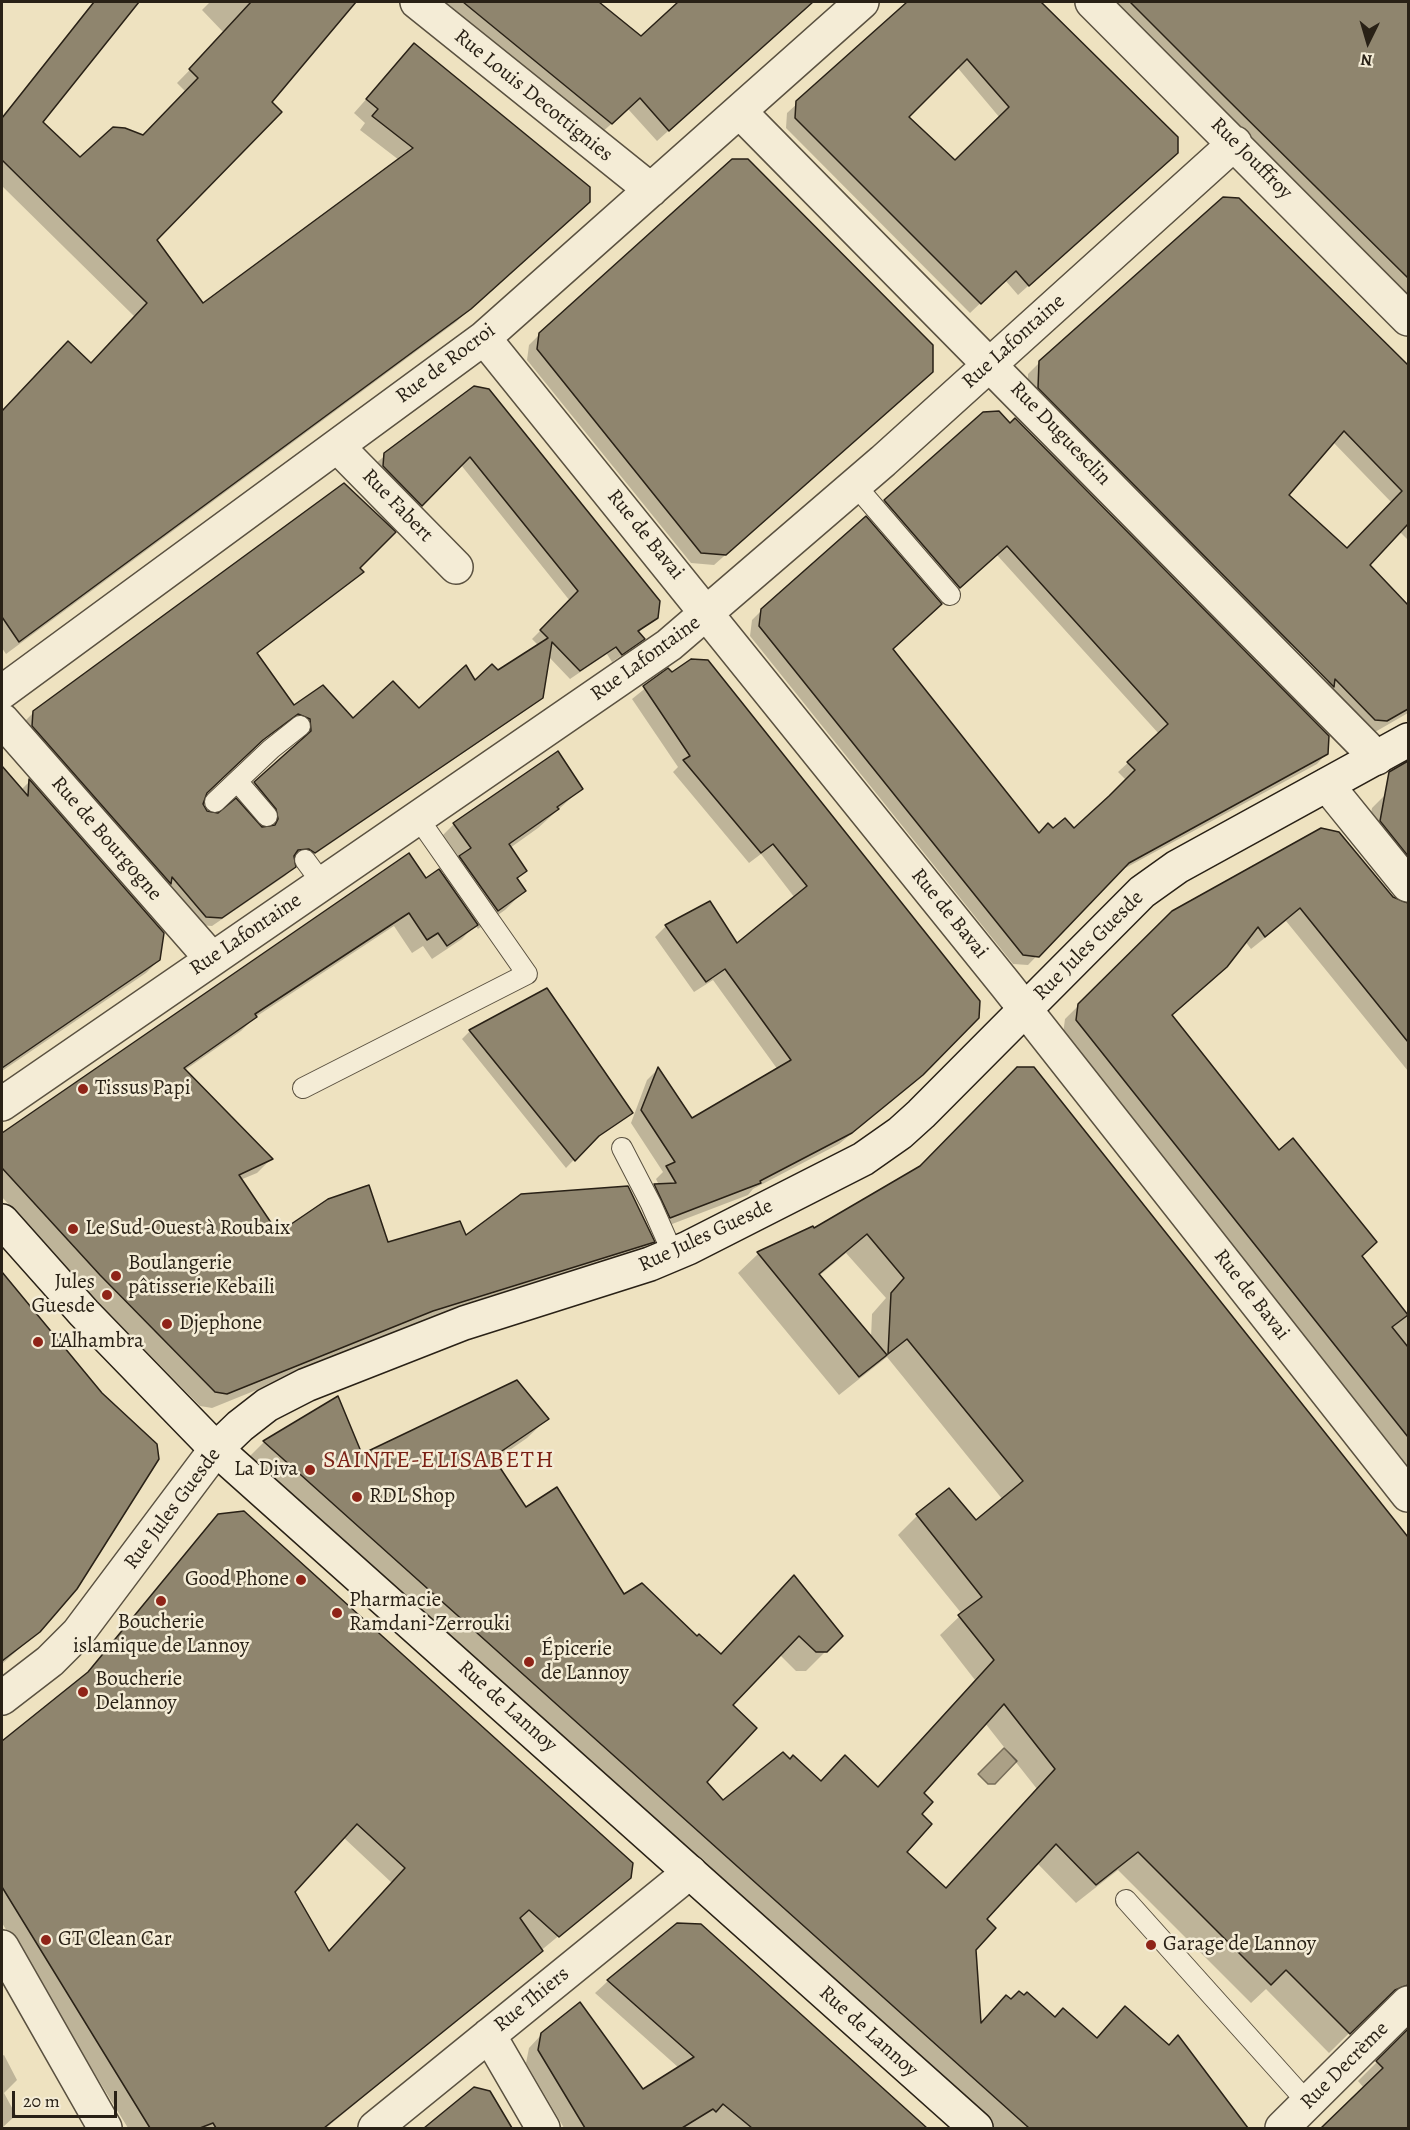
<!DOCTYPE html>
<html>
<head>
<meta charset="utf-8">
<style>
	body { margin:0 }
	#map { position:relative; width:1410px; height:2130px; overflow:hidden; background:#eee2c0; font-family:Alegreya,serif }
	canvas { display:block }
	.frame { position:absolute; inset:0; border:3px solid #292116; pointer-events:none }
	.north { position:absolute; left:1338px; top:12px; width:60px; height:60px; -webkit-text-stroke:4px #f4ecd6; paint-order:stroke; rotate:185deg; font-size:16px; font-weight:700; line-height:24px; text-align:center; color:#292116 }
	.north::after { content:''; display:block; margin:auto; width:21px; height:27px; background:#292116; clip-path:polygon(50% 0,100% 100%,50% 72%,0 100%) }
	.scale { position:absolute; left:12px; top:2091px; width:105px; height:27px; box-sizing:border-box; border:3px solid #292116; border-top:0; padding-left:8px; font-size:18px; line-height:21px; white-space:nowrap; color:#292116; -webkit-text-stroke:4px #f4ecd6; paint-order:stroke }
</style>
</head>
<body>
<div id="map">
<canvas width="1410" height="2130"></canvas>
<div class="frame"></div>
<div class="north">N</div>
<div class="scale">20 m</div>
</div>
<script>
const c = document.querySelector('canvas').getContext('2d');
c.lineJoin = 'round';
function paint(path, color) {
  c.fillStyle = color;
  c.fill(path, 'evenodd');
}
function shape(rows) {
  const path = new Path2D();
  for (const r of rows) {
    path.moveTo(r[0], r[1]);
    for (let i = 2; i < r.length; i += 2) path.lineTo(r[i], r[i + 1]);
  }
  return path;
}
function trace(path, color, width, dash) {
  c.strokeStyle = color;
  c.lineWidth = width;
  c.lineCap = dash ? 'butt' : 'round';
  c.setLineDash(dash || []);
  c.stroke(path);
}
function drawText(font, color, halo, rows, align = 'center') {
  c.font = font + ' Alegreya,serif';
  c.lineWidth = 5;
  c.setLineDash([]);
  c.textBaseline = 'middle';
  c.strokeStyle = halo;
  c.fillStyle = color;
  for (const [text, x, y, turn = 0] of rows) {
    c.save();
    c.translate(x, y);
    c.rotate((+turn || 0) * Math.PI / 180);
    c.textAlign = isNaN(turn) ? turn : align;
    if (halo) c.strokeText(text, 0, 0);
    c.fillText(text, 0, 0);
    c.restore();
  }
}
const water = shape([
	[1004,1748,1017,1761,995,1784,988,1784,978,1774,1004,1748]
]);
const shadow = shape([
	[93,2,137,2,41,123,80,159,143,136,186,92,177,83,225,34,202,10,210,2,354,2,155,240,202,305,399,160,360,130,365,123,354,113,414,45,575,215,456,322,6,654,2,648,2,413,55,356,91,365,135,317,2,186,2,117],
	[437,2,597,2,641,38,679,2,812,2,657,141,628,109,599,135],
	[909,2,1039,2,1177,138,1166,163,1018,295,1005,280,970,313,786,128,787,113],
	[957,67,1000,118,955,162,907,117],
	[1107,2,1408,2,1408,299],
	[1238,199,1408,368,1408,540,1400,532,1280,655,1028,399,1028,374,1040,362],
	[1333,442,1392,503,1347,549,1287,496],
	[540,334,921,382,714,565,691,563,527,360,529,345],
	[983,413,1326,754,1317,764,1118,872,1028,965,1013,964,750,636,752,620,762,610,891,649,1038,835,1053,830,1074,830,1126,780,1118,772,1159,734,997,555,950,597,875,510],
	[434,416,656,617,638,633,643,639,634,647,612,662,607,654,570,679,548,656,541,697,532,706,305,861,300,857,293,858,294,867,285,876,212,926,197,925,25,721,34,712,358,568,362,572,353,580,256,654,293,707,352,720,419,710,498,671,539,646,532,639,570,601,461,465,413,513,376,463],
	[295,723,304,734,300,744,246,792,268,818,270,827,262,829,205,811,202,799,205,793,252,749,283,724],
	[1408,602,1408,713,1375,732,1364,731,1317,692],
	[707,662,909,1086,839,1144,753,1189,748,1195,659,1229,644,1197,655,1186,659,1185,656,1179,663,1172,631,1123,647,1080,658,1069,692,1120,778,1070,713,980,694,992,655,937,666,926,737,946,795,898,761,854,749,863,673,772,678,767,632,699,668,670,671,674],
	[2,769,21,790,29,782,159,960,146,973,2,1071],
	[1408,782,1408,886,1367,835,1372,808,1386,794],
	[581,789,538,828,510,848,526,871,516,880,524,891,505,910,478,929,475,925,462,939,432,959,423,946,412,953,394,926,254,1018,241,1031,185,1070,271,1159,257,1173,240,1180,277,1235,387,1244,465,1237,653,1241,639,1256,417,1325,212,1408,200,1406,86,1290,2,1197,2,1134,408,855,426,880,442,876,451,866,435,843,454,824],
	[1339,833,1400,904,1408,905,1408,1071,1286,921,1251,949,1245,941,1212,981,1171,1016,1408,1317,1408,1466,1063,1034,1065,1019,1173,912],
	[470,1031,631,1113,590,1143,566,1168,462,1039],
	[1034,1069,1408,1539,1408,1975,1329,2053,1266,1989,1251,2003,1118,1870,1076,1903,1037,1863,985,1919,974,1950,979,2025,1006,1997,1095,2039,1125,2008,1168,2047,1178,2037,1246,2128,988,2128,245,1461,264,1442,337,1399,361,1456,547,1419,527,1438,494,1461,525,1510,624,1596,696,1638,720,1655,775,1596,826,1651,806,1671,796,1671,779,1654,731,1705,705,1782,723,1802,821,1782,877,1788,975,1680,940,1635,962,1614,898,1535,917,1516,975,1522,1003,1500,887,1357,839,1395,738,1273,758,1254,812,1227,814,1230,920,1168],
	[846,1253,886,1298,872,1314,871,1338,819,1276],
	[985,1723,1037,1789,945,1890,905,1852,920,1814,922,1793],
	[2,1274,101,1394,39,1631,2,1664],
	[219,1515,630,1877,326,2128,128,2128,2,1923,2,1743,82,1679],
	[343,1837,392,1883,328,1953,293,1891],
	[700,1926,925,2128,564,2128,526,2063,529,2048,542,2034,643,2091,679,2068,595,1993,608,1981],
	[1408,2031,1408,2128,1322,2128,1364,2088,1358,2081],
	[4,2055,17,2080,4,2093,16,2115,2,2128,2,2056],
	[474,2089,489,2092,510,2128,426,2128]
]);
const building = shape([
	[94,2,139,2,43,122,80,157,113,127,125,128,143,135,198,78,189,69,251,2,356,2,272,102,282,112,157,240,203,303,413,148,372,116,378,109,366,99,414,43,590,187,590,202,471,309,19,642,2,617,2,411,68,341,91,363,147,303,2,160,2,118,94,2],
	[463,2,599,2,641,36,678,2,813,2,669,131,640,98,612,124,463,2],
	[907,2,1041,2,1178,137,1178,153,1029,286,1016,271,981,304,795,118,796,101,907,2],
	[967,59,1009,107,955,160,909,117,967,59],
	[1130,2,1408,2,1408,278,1225,97,1130,2],
	[732,159,748,159,933,345,933,372,726,555,701,553,537,349,539,333,732,159],
	[1223,197,1239,198,1408,365,1408,524,1370,565,1408,605,1408,709,1387,721,1375,720,1335,679,1334,687,1038,388,1039,361,1223,197],
	[1344,431,1402,491,1347,548,1289,495,1344,431],
	[474,386,489,389,660,601,658,618,638,631,645,639,622,655,616,647,580,671,552,642,543,698,315,853,309,849,298,850,294,856,296,867,222,918,206,917,172,877,171,884,32,726,33,711,344,483,396,532,360,568,364,572,257,653,294,705,323,685,353,718,393,681,419,708,466,665,475,680,492,664,498,670,548,638,540,630,578,591,470,457,422,506,383,466,384,453,474,386],
	[298,714,310,719,311,731,254,782,276,809,278,819,275,825,262,827,236,798,218,813,207,811,203,804,207,793,263,740,298,714],
	[999,411,1010,423,1015,418,1329,736,1328,754,1129,863,1039,957,1023,955,759,626,761,609,866,516,942,604,893,649,1039,833,1048,823,1053,828,1065,818,1074,828,1109,796,1135,770,1127,762,1168,724,1007,546,960,588,884,500,983,412,999,411],
	[691,659,708,660,980,1001,979,1018,923,1075,852,1133,760,1181,761,1183,670,1218,654,1184,676,1183,666,1166,675,1162,641,1110,658,1067,692,1118,791,1060,725,969,706,982,665,925,710,901,737,943,807,886,773,844,761,853,683,760,690,756,643,686,668,668,672,672,691,659],
	[558,751,583,789,557,807,559,809,509,844,527,871,517,878,526,891,498,911,459,856,471,848,453,823,558,751],
	[1408,761,1408,856,1380,821,1389,772,1408,761],
	[2,766,28,796,29,779,164,933,160,960,2,1068,2,766],
	[1321,828,1339,832,1393,897,1408,903,1408,1042,1300,908,1265,937,1258,927,1227,967,1172,1015,1279,1150,1293,1138,1377,1242,1362,1256,1408,1315,1392,1327,1408,1347,1408,1437,1076,1020,1078,1004,1172,911,1321,828],
	[409,853,426,878,439,869,478,925,447,946,438,933,427,940,409,913,255,1014,257,1017,184,1068,273,1159,239,1175,278,1233,328,1199,369,1185,388,1242,460,1221,466,1235,521,1194,628,1186,655,1242,433,1311,227,1394,215,1392,100,1275,2,1168,2,1133,409,853],
	[547,988,633,1113,599,1136,575,1161,469,1030,547,988],
	[1017,1067,1034,1067,1408,1537,1408,1985,1395,1990,1350,2034,1286,1970,1271,1985,1138,1852,1096,1885,1056,1844,987,1919,996,1928,976,1950,981,2023,1006,1995,1011,1999,1019,1991,1024,1995,1027,1992,1055,2017,1063,2008,1097,2038,1125,2006,1169,2045,1178,2035,1248,2128,1029,2128,263,1441,338,1396,362,1454,517,1380,549,1419,493,1457,526,1507,557,1487,624,1594,642,1583,697,1636,699,1634,721,1654,794,1575,843,1636,827,1652,816,1652,799,1636,733,1705,757,1728,707,1782,723,1800,783,1752,790,1759,793,1755,821,1781,845,1755,878,1787,994,1660,958,1615,982,1597,916,1514,949,1488,976,1520,1023,1481,907,1339,888,1354,891,1293,904,1278,867,1234,819,1274,887,1355,859,1377,757,1252,813,1226,814,1228,920,1166,1017,1067],
	[1004,1704,1055,1769,946,1888,907,1852,932,1824,922,1814,933,1802,924,1793,1004,1704],
	[2,1272,102,1393,157,1444,159,1459,77,1589,40,1632,2,1661,2,1272],
	[244,1511,633,1863,631,1878,559,1937,529,1910,520,1918,543,1951,324,2128,216,2128,213,2123,200,2128,150,2128,2,1887,2,1741,88,1672,218,1514,244,1511],
	[357,1824,405,1868,329,1951,295,1892,357,1824],
	[677,1923,701,1924,927,2128,752,2128,723,2104,716,2112,713,2109,682,2128,585,2128,538,2050,541,2033,580,2002,643,2089,694,2057,607,1980,677,1923],
	[1408,2029,1408,2128,1321,2128,1383,2068,1376,2061,1408,2029],
	[474,2087,490,2091,512,2128,424,2128,474,2087]
]);
const lane = shape([
	[855,485,950,595],
	[237,781,267,816],
	[215,802,271,749,300,726],
	[305,860,322,883],
	[303,1088,527,974,418,818],
	[622,1148,651,1204,673,1254],
	[1126,1900,1308,2103]
]);
const street = shape([
	[417,2,651,190],
	[1092,2,1408,319],
	[740,112,1377,758],
	[484,338,1006,985,1408,1495],
	[337,446,456,567],
	[2,692,484,338,862,2],
	[2,720,211,958],
	[1327,785,1408,885],
	[2,1104,669,645,883,461,1235,143],
	[2,1698,50,1661,78,1633,216,1449],
	[2,1947,105,2128],
	[489,2035,543,2128],
	[375,2128,690,1872],
	[1282,2128,1408,2003]
]);
const secondary = shape([
	[2,1221,84,1313,216,1449,976,2128],
	[216,1449,240,1426,267,1405,306,1385,464,1323,650,1264,688,1248,863,1159,900,1133,921,1114,1142,892,1177,867,1408,740]
]);
const markers = [
	[83,1089,6,"#8f2418"],
	[73,1229,6,"#8f2418"],
	[116,1276,6,"#8f2418"],
	[107,1295,6,"#8f2418"],
	[167,1324,6,"#8f2418"],
	[38,1342,6,"#8f2418"],
	[310,1470,6,"#8f2418"],
	[357,1497,6,"#8f2418"],
	[301,1580,6,"#8f2418"],
	[161,1601,6,"#8f2418"],
	[337,1613,6,"#8f2418"],
	[529,1662,6,"#8f2418"],
	[83,1692,6,"#8f2418"],
	[46,1940,6,"#8f2418"],
	[1151,1945,6,"#8f2418"]
];
const streetNames = [
	["Rue Louis Decottignies",533,96,39],
	["Rue Jouffroy",1251,159,45],
	["Rue Lafontaine",1014,342,-42],
	["Rue de Rocroi",446,364,-37],
	["Rue Duguesclin",1060,434,46],
	["Rue Fabert",397,506,46],
	["Rue de Bavai",645,535,51],
	["Rue Lafontaine",646,659,-36],
	["Rue de Bourgogne",106,839,49],
	["Rue de Bavai",949,914,51],
	["Rue Lafontaine",246,935,-34],
	["Rue Jules Guesde",1089,946,-45],
	["Rue Jules Guesde",706,1236,-25],
	["Rue de Bavai",1251,1295,52],
	["Rue Jules Guesde",173,1509,-53],
	["Rue de Lannoy",507,1707,42],
	["Rue Thiers",532,2000,-39],
	["Rue de Lannoy",868,2032,42],
	["Rue Decrème",1345,2066,-45]
];
const poiNames = [
	["Tissus Papi",95,1089],
	["Le Sud-Ouest à Roubaix",85,1229],
	["Boulangerie",128,1264],
	["pâtisserie Kebaili",128,1288],
	["Jules",95,1283,"right"],
	["Guesde",95,1307,"right"],
	["Djephone",179,1324],
	["L'Alhambra",50,1342],
	["La Diva",298,1470,"right"],
	["RDL Shop",369,1497],
	["Good Phone",289,1580,"right"],
	["Pharmacie",349,1601],
	["Ramdani-Zerrouki",349,1625],
	["Boucherie",161,1623,"center"],
	["islamique de Lannoy",161,1647,"center"],
	["Épicerie",541,1650],
	["de Lannoy",541,1674],
	["Boucherie",95,1680],
	["Delannoy",95,1704],
	["GT Clean Car",58,1940],
	["Garage de Lannoy",1163,1945]
];
const quarterNames = [
	["SAINTE-ELISABETH",439,1461]
];
paint(water, '#aba086');
trace(water, '#776d59', 1.5);
paint(shadow, '#0003');
paint(building, '#8f856e');
trace(building, '#292116', 1.5);
trace(lane, '#5a5140', 22);
trace(street, '#5a5140', 36);
trace(secondary, '#292116', 36);
trace(lane, '#f4ecd6', 20);
trace(street, '#f4ecd6', 33);
trace(secondary, '#f4ecd6', 33);
for (const [x, y, r, color] of markers) {
  const dot = new Path2D();
  dot.arc(x, y, r, 0, 2 * Math.PI);
  c.fillStyle = color;
  c.fill(dot);
  trace(dot, '#f4ecd6', 2);
}
drawText('21px', '#292116', '#f4ecd6', streetNames);
drawText('21px', '#292116', '#f4ecd6', poiNames, 'left');
c.letterSpacing = '1.5px';
drawText('24px', '#7a1f14', '#f4ecd6', quarterNames);
c.letterSpacing = '0px';
</script>
</body>
</html>
